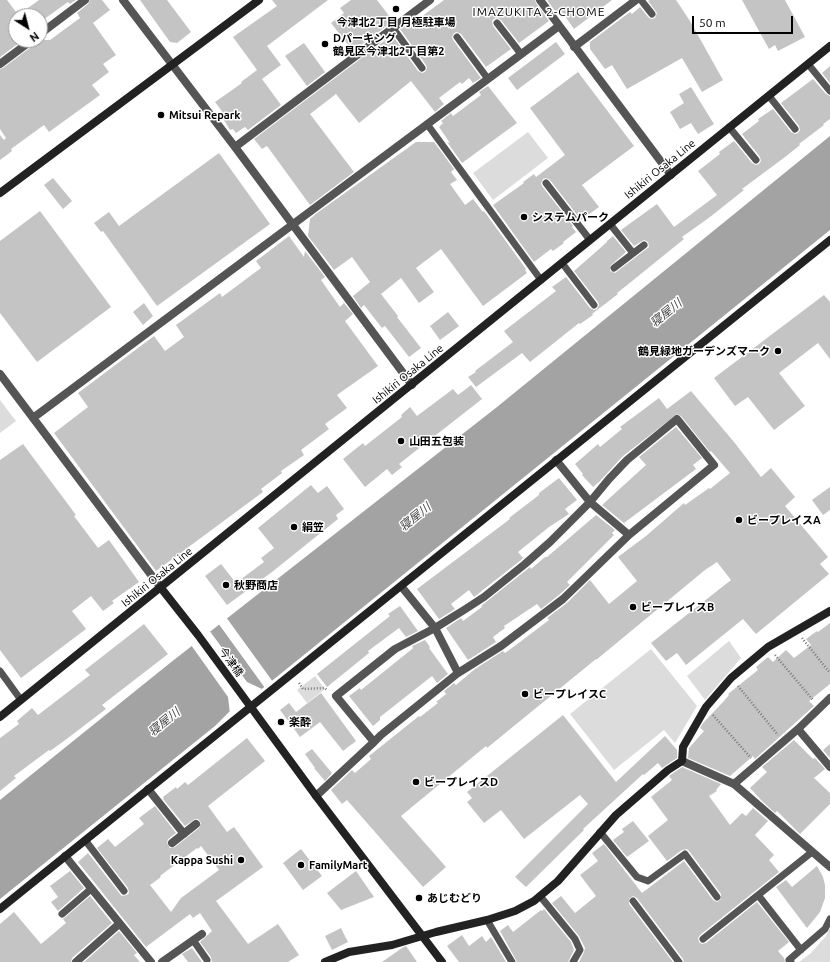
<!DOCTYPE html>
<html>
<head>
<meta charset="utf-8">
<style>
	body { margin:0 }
	#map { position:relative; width:830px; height:962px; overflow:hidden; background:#fff; font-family:Ubuntu,sans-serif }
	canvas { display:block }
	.north { position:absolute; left:8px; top:8px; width:40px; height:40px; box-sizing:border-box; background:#fff; border:1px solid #999; border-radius:50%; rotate:144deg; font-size:11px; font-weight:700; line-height:16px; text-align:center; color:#000 }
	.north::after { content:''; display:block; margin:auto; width:14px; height:18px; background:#000; clip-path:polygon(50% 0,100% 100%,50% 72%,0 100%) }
	.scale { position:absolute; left:692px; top:16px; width:101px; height:18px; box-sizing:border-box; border:2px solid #000; border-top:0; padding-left:5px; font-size:12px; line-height:14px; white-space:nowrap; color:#000; -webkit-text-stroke:3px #fff; paint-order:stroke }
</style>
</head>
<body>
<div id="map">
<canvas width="830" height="962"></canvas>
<div class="north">N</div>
<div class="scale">50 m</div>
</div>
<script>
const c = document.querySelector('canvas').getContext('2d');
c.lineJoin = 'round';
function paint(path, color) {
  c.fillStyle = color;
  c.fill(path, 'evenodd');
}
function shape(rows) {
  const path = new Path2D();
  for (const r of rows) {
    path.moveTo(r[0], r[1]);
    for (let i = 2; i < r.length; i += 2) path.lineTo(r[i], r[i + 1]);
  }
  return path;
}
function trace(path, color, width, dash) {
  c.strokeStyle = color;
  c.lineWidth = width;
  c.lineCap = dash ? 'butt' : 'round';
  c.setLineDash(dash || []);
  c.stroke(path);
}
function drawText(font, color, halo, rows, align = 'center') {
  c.font = font + ' Ubuntu,"Noto Sans JP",sans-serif';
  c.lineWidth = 3;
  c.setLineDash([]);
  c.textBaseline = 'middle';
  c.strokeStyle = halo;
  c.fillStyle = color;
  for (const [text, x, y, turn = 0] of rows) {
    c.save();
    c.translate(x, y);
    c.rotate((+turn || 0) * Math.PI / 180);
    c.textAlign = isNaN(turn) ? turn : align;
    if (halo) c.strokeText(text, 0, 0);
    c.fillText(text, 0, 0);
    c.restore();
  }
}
const green = shape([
	[528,132,548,158,493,200,473,173],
	[0,400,16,421,0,433],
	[729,641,741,658,705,700,687,676],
	[651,649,697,706,675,743,664,730,614,770,570,714],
	[315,676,325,689,307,703,297,690],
	[830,928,830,962,799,962,811,953,826,936]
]);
const water = shape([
	[830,136,830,230,263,688,229,712,215,726,0,899,0,800,170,663,497,407]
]);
const pier = shape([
	[226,617,273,682,265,688,218,623],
	[209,630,247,682,262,689,230,714,228,697,191,645]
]);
const building = shape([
	[0,0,7,0,16,12,16,40,23,40,0,57],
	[39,0,76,0,70,4,68,2,40,22,40,16,17,16],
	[90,0,102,0,110,10,93,23,116,55,103,64,109,72,92,85,100,95,49,132,44,125,11,149,12,151,0,160,0,135,4,140,6,138,0,129,0,69,3,68,35,44,37,40,50,40,80,18,77,13,88,4],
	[140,0,167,0,191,32,177,43,170,42],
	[272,0,328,0,267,46,281,65,262,79,281,105,248,130,245,127,236,133,233,129,230,130,224,120,227,118,215,102,242,83,241,82,257,70,233,37,277,6],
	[351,0,377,0,393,21,353,51,331,23,344,13,340,8],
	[444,0,535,0,536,3,549,21,519,43,501,20,497,18,494,19,492,21,493,26,511,49,486,67,461,34,457,32,454,33,452,37,453,40,481,78,473,83,469,78,462,84,460,82,439,98,444,104,435,112,411,81,359,123,336,94,310,114,354,172,310,205,267,146,262,149,254,139,392,35,418,71,422,73,425,72,427,68,426,65,400,29,412,21,413,23],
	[547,0,612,0,574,29,562,12,558,15],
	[650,0,676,0,690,21,723,80,702,92,682,58,627,89,612,65,605,69,590,49,590,42,630,12,632,14,640,7,648,17,651,19,655,18,657,13,648,1],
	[742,0,785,0,805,37,778,51,775,45,769,49],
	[556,42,565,54,517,90,508,78],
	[304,43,325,72,307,86,285,56],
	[830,66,830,83,822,73],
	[578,72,634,146,582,185,599,207,581,220,550,180,546,178,543,179,541,183,542,186,573,226,572,227,576,232,563,242,564,243,553,251,551,249,534,262,493,205,524,183,523,182,534,174,536,177,565,155,530,108],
	[813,79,826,94,830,96,830,119,823,124,824,125,799,144,800,145,785,157,742,189,744,190,710,217,682,237,684,239,626,286,617,293,618,294,592,314,593,315,580,324,579,323,530,362,522,353,476,387,468,377,476,372,475,371,513,342,504,331,556,291,552,287,566,277,590,308,594,310,597,309,599,305,598,302,574,271,607,242,607,241,613,236,626,252,610,266,610,271,615,273,649,247,648,242,644,240,634,246,621,230,657,204,674,227,717,195,698,171,720,154,719,152,734,141,752,163,756,165,759,164,761,161,760,157,742,134,759,121,758,119,773,109,791,132,795,134,798,133,800,130,799,126,781,103],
	[488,86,517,123,462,163,447,142,450,143,439,127,443,123,441,121,451,113,453,116,481,95,479,92],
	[691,87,714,124,698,134,691,123,680,129,670,112,684,103,679,94],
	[416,142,434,142,454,169,451,172,457,180,450,184,465,205,473,199,483,212,484,211,526,269,525,270,527,273,483,306,441,249,416,268,434,292,419,303,401,278,381,294,398,316,397,317,421,348,409,357,385,326,382,328,364,305,361,308,353,296,370,282,352,257,334,270,308,236,310,219,317,213],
	[219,153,270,224,157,306,103,231,101,232,94,223,109,212,119,226],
	[53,178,72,201,63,209,44,185],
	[40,211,111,307,37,362,0,313,0,241],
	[289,236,304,257,305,251,325,277,321,280,340,307,344,303,353,314,345,321,378,366,337,395,347,408,325,424,329,429,301,450,304,455,281,471,282,473,261,489,263,492,156,571,54,433,88,407,78,393,154,336,165,351,184,337,176,325,220,293,222,297,261,268,256,261],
	[824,295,830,302,830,359,818,343,779,373,805,406,774,430,748,397,735,406,714,378],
	[144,303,153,316,143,325,133,312],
	[448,312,459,326,440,340,430,326],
	[471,385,482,399,399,464,402,467,392,475,387,469,365,487,343,459,363,443,365,446,402,417,401,415,410,407,417,416,453,389,458,395],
	[691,391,734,442,761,477,771,468,795,497,785,506,828,557,820,564,829,574,756,634,743,619,686,665,677,653,666,661,651,643,731,580,717,562,705,570,596,660,596,659,487,748,486,746,401,816,446,867,423,887,347,800,342,804,331,790,352,770,355,773,371,759,369,756,419,716,420,717,438,703,436,702,446,694,444,691,454,683,456,685,475,669,503,651,505,653,520,642,549,620,547,618,567,603,590,580,609,604,637,581,618,557,646,536,684,503,685,505,709,488,710,489,730,473,711,451,710,452,681,416,677,414,623,456,599,482,593,487,582,475,583,474,575,464,598,444,600,447,622,429,620,427,659,398,667,409],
	[676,427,702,458,693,465,696,469,624,523,602,505,646,465,639,457],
	[23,444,76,515,74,516,98,548,109,540,139,582,112,601,114,603,103,611,91,596,72,611,86,629,21,678,0,650,0,460],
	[559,478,577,500,565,509,569,514,549,527,518,552,523,558,521,560,474,597,469,590,451,604,455,609,439,619,417,589,510,519,509,518,539,495,539,493],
	[311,485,318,493,327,486,344,509,336,515,338,519,272,572,227,605,205,576,221,564,236,583,264,562,261,558,274,548,258,528],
	[830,487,830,510,823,515,812,500],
	[596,515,615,530,612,533,614,535,567,582,570,585,559,595,541,609,537,604,504,626,505,628,493,637,496,642,468,660,446,628,461,618,463,621,482,607,481,606,530,567,531,569,545,557,547,557],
	[400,606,418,631,406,637,399,628,368,651,369,653,327,687,317,674,390,616,388,614],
	[830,623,830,684,809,701,814,706,755,759,753,756,730,776,688,758,689,748,704,731,700,728,703,723,724,701,729,695,728,694,758,670,756,667,768,657,773,662,786,650,794,658,811,645,806,639,817,631,818,632],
	[144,624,168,654,102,705,106,709,64,741,50,751,49,750,14,776,16,778,0,791,0,738,19,724,17,721,32,708,38,715,90,675,85,670],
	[425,640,430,647,429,648,448,674,437,683,432,676,380,717,380,720,373,726,349,696,360,688,361,690,412,649,413,648,412,646],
	[321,693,356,741,343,751,320,722,300,737,280,710,289,703,296,712],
	[563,715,616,782,665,736,677,750,677,758,662,768,658,763,644,775,643,774,583,829,584,830,526,887,515,877,588,804,580,795,524,839,501,810,484,823,467,802,472,798,467,792],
	[247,738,265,761,208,806,227,832,234,827,263,867,216,901,248,944,278,924,299,955,288,962,212,962,211,957,200,942,212,931,200,913,193,918,190,914,146,947,78,862,88,853,120,894,122,896,127,895,129,893,128,888,97,848,108,839,115,847,144,824,139,818,155,806,176,833,168,839,167,843,170,848,175,847,199,828,201,823,198,819,195,819,185,826,163,799,164,799,163,797,176,787,177,789,185,782,188,785],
	[201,846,219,870,181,898,171,912,150,885,161,877,160,876,197,848,198,849],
	[794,740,813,759,815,758,825,769,814,778,830,793,830,804,800,834,777,811,775,813,761,800,750,788,767,772,762,767],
	[830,744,830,758,823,750],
	[312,749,332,773,325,781,314,768,315,768,305,754],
	[682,767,721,784,716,790,717,791,709,796,730,825,742,813,746,816,753,808,768,821,755,835,774,855,769,860,779,872,700,935,698,938,699,942,702,944,706,943,757,902,789,942,778,951,784,958,785,962,684,962,683,959,637,898,633,896,629,899,629,904,673,962,579,962,584,952,585,948,579,936,552,903,561,896,575,913,596,896,580,875,598,861,592,853,604,844,642,893,684,861,713,900,717,902,721,899,721,894,689,851,687,849,682,850,667,861,648,836,668,820,651,797,672,780,669,776],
	[633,821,649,841,627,857,613,840,624,832,622,829],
	[301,849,322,876,303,890,283,863],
	[817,866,823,877,825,885,825,898,820,912,807,928,776,887,786,880,792,887],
	[70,871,84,888,58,911,51,902,58,897,50,886],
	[356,871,374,897,341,910,327,893],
	[90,896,112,923,72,958,71,962,0,962,0,924,14,912,41,944,66,923,63,919],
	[544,909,571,942,574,950,568,962,517,962,500,931,508,925,513,932,541,910,542,911],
	[341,928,348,942,332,950,325,936],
	[119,931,137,953,134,955,140,962,84,962],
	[462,935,469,946,482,936,486,942,491,937,506,962,459,962,447,946],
	[406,946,417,962,382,962,402,948],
	[192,948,202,962,188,962,182,954]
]);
const path = shape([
	[802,638,830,673],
	[775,655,813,700],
	[299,683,303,689,325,688,327,690],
	[738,686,778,735],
	[713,715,751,758]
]);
const lane = shape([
	[641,0,652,14],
	[497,23,521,54],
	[393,28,422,68],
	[457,37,488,79],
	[808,64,830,91],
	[769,96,795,129],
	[427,124,541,280],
	[729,127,756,160],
	[546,183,590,240],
	[610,224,633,253],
	[562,263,594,305],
	[614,268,644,245],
	[0,671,21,700],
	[600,832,637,877,648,881,685,854,717,897],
	[85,840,124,891],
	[758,895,801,950],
	[540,896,575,939,580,950,573,962],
	[633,901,679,962],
	[62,914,91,889],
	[487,920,512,962],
	[703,939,812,852],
	[193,940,207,960],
	[791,962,789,960,825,929,830,919]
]);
const street = shape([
	[123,0,235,147,412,385],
	[540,0,671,175],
	[40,34,85,0],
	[574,47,636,0],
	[0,64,32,40],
	[235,147,430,0],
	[0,374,161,588],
	[33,418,559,26],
	[556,460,590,502,629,535],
	[401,586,435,628,458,673],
	[798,729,830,767],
	[682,761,734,784,830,867],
	[734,784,798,729,830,698],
	[148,789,184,834],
	[316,796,374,742,381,735,458,673,501,646,563,599,629,535,714,465,677,419,627,460,609,479,590,502,550,542,525,564,484,597,464,610,435,628,395,649,336,696,374,742],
	[172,843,196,824],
	[65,856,151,962],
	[76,962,119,924],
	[162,962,202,934]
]);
const secondary = shape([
	[0,193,259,0],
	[161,588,198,635,316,796,442,962],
	[0,717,830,46],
	[0,909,830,240],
	[325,962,349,952,392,945,436,932,487,920,515,911,534,901,558,881,616,815,668,770,682,761,683,747,706,707,731,678,768,647,830,611]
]);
const markers = [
	[396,9,4,"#000"],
	[325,44,4,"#000"],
	[161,115,4,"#000"],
	[524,217,4,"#000"],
	[778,351,4,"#000"],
	[401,441,4,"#000"],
	[739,520,4,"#000"],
	[294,527,4,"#000"],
	[226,585,4,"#000"],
	[633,607,4,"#000"],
	[525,694,4,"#000"],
	[281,722,4,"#000"],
	[416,782,4,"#000"],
	[241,860,4,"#000"],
	[301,865,4,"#000"],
	[419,898,4,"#000"]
];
const poiNames = [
	["今津北2丁目 月極駐車場",396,22,"center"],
	["Dパーキング",333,38],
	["鶴見区今津北2丁目第2",333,51],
	["Mitsui Repark",169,115],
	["システムパーク",532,217],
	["鶴見緑地ガーデンズマーク",770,351,"right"],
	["山田五包装",409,441],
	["ビープレイスA",747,520],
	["絹笠",302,527],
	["秋野商店",234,585],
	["ビープレイスB",641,607],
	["ビープレイスC",533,694],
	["楽酔",289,722],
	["ビープレイスD",424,782],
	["Kappa Sushi",233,860,"right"],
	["FamilyMart",309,865],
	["あじむどり",427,898]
];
const streetNames = [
	["Ishikiri Osaka Line",660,169,-39],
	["Ishikiri Osaka Line",408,374,-39],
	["Ishikiri Osaka Line",157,577,-39],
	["今津橋",231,662,54]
];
const neighbourhoodNames = [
	["IMAZUKITA 2-CHOME",539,12]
];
const waterNames = [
	["寝屋川",666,313,-39],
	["寝屋川",415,517,-39],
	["寝屋川",164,722,-39]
];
paint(green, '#dcdcdc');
paint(water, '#a3a3a3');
paint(pier, '#fff');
paint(building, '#c4c4c4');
trace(path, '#777', 2.5, [1, 2]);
trace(lane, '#555', 7);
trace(street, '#555', 8);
trace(secondary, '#222', 8);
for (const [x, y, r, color] of markers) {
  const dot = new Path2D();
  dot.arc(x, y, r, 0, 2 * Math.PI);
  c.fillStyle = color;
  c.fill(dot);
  trace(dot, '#fff', 1.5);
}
drawText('bold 11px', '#000', '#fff', poiNames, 'left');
drawText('11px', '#000', '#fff', streetNames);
c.letterSpacing = '1px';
drawText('12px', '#000', '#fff', neighbourhoodNames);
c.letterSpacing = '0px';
drawText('italic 12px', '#444', '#fff', waterNames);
</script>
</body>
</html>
